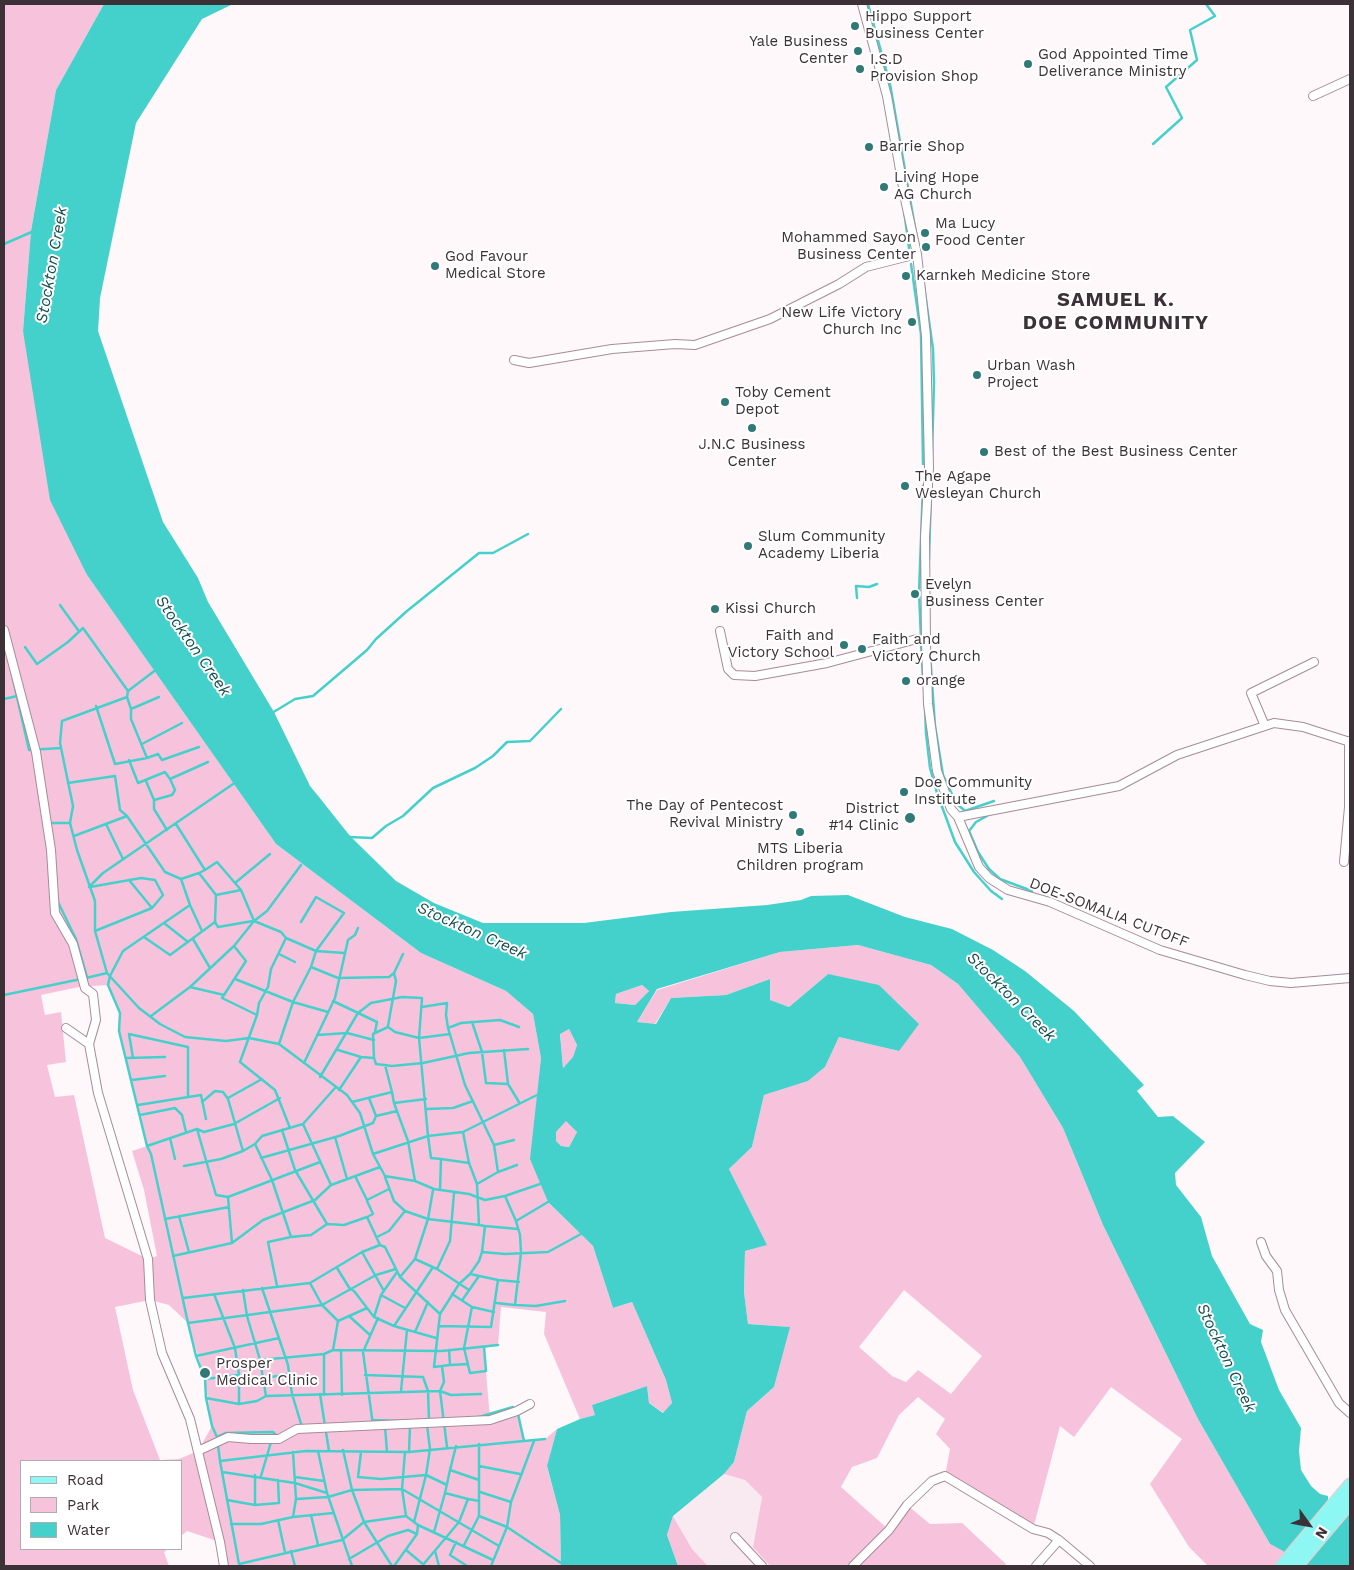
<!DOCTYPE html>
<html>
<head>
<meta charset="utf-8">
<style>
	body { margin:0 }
	#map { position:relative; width:1354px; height:1570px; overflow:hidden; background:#fef8fb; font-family:"Work Sans",sans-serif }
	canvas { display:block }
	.frame { position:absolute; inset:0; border:5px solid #3c3136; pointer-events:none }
	.legend { position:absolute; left:20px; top:1460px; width:162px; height:90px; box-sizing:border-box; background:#fff; border:1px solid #b1adaf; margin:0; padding:6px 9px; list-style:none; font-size:15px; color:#3c3136 }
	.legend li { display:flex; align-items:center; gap:10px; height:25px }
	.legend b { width:25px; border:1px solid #b1adaf }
	.north { position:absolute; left:1284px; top:1500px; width:50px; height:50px; -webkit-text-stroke:4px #fff; paint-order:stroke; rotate:122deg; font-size:14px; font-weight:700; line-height:20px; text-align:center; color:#3c3136 }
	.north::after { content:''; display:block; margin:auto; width:18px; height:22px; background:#3c3136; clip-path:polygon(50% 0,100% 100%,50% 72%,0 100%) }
</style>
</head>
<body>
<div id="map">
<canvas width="1354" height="1570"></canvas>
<div class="frame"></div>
<ul class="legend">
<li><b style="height:6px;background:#8cf7f3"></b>Road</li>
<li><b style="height:14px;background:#f7c3dc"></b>Park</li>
<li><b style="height:14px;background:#45d1cb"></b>Water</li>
</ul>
<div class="north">N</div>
</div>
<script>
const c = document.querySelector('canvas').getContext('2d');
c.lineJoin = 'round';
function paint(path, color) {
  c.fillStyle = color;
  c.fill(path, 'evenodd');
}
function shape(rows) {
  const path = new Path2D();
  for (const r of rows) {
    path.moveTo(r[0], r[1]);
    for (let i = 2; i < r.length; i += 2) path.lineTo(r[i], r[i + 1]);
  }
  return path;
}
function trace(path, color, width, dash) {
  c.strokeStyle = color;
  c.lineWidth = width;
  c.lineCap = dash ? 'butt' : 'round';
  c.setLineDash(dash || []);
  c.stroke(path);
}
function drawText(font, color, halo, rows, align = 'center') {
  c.font = font + ' "Work Sans",sans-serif';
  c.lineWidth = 4;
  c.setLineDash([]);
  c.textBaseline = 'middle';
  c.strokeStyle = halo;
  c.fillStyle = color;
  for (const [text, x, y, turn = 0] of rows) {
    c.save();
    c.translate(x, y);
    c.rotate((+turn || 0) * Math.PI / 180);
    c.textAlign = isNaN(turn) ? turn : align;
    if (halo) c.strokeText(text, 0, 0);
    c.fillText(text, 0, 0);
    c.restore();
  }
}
const built = shape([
	[724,1474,745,1480,762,1497,753,1546,770,1566,708,1566,692,1549,673,1516]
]);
const green = shape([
	[4,4,104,4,56,90,31,231,23,331,87,575,276,844,421,953,506,991,533,1014,541,1058,531,1159,548,1202,593,1246,613,1308,632,1302,666,1380,672,1403,664,1413,649,1403,647,1386,592,1405,596,1415,580,1419,544,1334,546,1312,501,1307,498,1345,484,1348,490,1419,517,1411,524,1441,545,1439,557,1429,547,1467,560,1515,561,1566,224,1566,220,1542,187,1531,181,1536,181,1461,21,1461,21,1549,168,1549,164,1552,169,1566,4,1566],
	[108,985,120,1013,119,1031,147,1146,132,1151,144,1190,157,1256,148,1259,105,1238,74,1095,55,1097,47,1065,66,1062,61,1012,45,1015,41,995,79,987],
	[150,1300,169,1305,188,1323,205,1379,212,1426,198,1451,179,1459,160,1460,133,1390,115,1307],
	[858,945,931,965,958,984,1020,1057,1063,1128,1103,1225,1198,1419,1270,1544,1283,1551,1296,1566,1208,1566,1189,1547,1150,1484,1182,1439,1111,1387,1074,1437,1060,1426,1033,1529,945,1476,950,1449,936,1434,945,1419,918,1397,899,1415,877,1458,852,1467,841,1487,889,1530,907,1505,930,1524,962,1523,1006,1564,1004,1566,770,1566,753,1547,762,1497,745,1480,724,1474,734,1462,747,1411,774,1387,789,1327,748,1324,744,1292,745,1251,766,1245,729,1169,752,1147,764,1095,808,1081,825,1067,839,1037,899,1051,828,974,789,1007,769,1000,770,979,726,995,671,998,655,1024,637,1022,657,990,780,952],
	[904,1290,982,1356,951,1394,918,1370,906,1382,892,1376,859,1347],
	[642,985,649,991,635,1005,615,1003,616,994],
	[569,1029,577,1045,573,1057,563,1068,560,1033],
	[566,1120,577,1132,569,1147,561,1146,556,1142,556,1132],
	[673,1516,692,1549,708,1566,678,1566,667,1535]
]);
const water = shape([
	[104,4,233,4,202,19,136,123,100,298,98,331,163,522,198,578,208,602,274,712,310,786,319,797,350,836,396,881,434,903,483,923,584,923,671,912,767,905,801,900,811,896,848,895,905,917,952,929,993,950,1025,971,1074,1011,1144,1085,1137,1091,1158,1117,1173,1116,1205,1142,1175,1173,1176,1185,1201,1217,1212,1256,1250,1324,1263,1330,1261,1342,1279,1390,1301,1428,1299,1451,1301,1470,1311,1486,1320,1494,1328,1496,1328,1502,1341,1511,1350,1512,1350,1566,1296,1566,1283,1551,1270,1544,1198,1419,1103,1225,1063,1128,1020,1057,958,984,931,965,858,945,780,952,657,989,637,1022,656,1024,671,998,726,995,770,979,770,1000,789,1007,828,974,879,985,919,1024,899,1051,839,1037,825,1067,808,1081,764,1095,752,1147,729,1169,767,1245,745,1251,744,1292,748,1324,790,1327,774,1387,747,1411,734,1462,724,1474,673,1516,667,1535,678,1566,561,1566,560,1515,547,1466,557,1429,580,1419,595,1415,592,1405,647,1386,649,1403,663,1413,672,1403,666,1380,632,1302,613,1308,593,1246,548,1202,530,1159,541,1058,533,1014,506,991,421,953,276,844,87,575,50,500,23,331,31,231,56,90],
	[642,985,649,991,635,1005,615,1003,616,994],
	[569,1029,577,1045,573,1057,563,1068,560,1034],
	[566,1121,577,1132,569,1147,561,1146,556,1141,556,1132]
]);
const stream = shape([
	[868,4,890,84,917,239],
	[1153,144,1182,118,1166,87,1197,60,1190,30,1215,16,1206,4],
	[897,168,899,185],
	[904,210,909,248],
	[4,244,34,231],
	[911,264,921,334,923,464],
	[923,279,933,349,934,383,929,560],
	[857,598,856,586,869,587,877,584],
	[60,605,78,630],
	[921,639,919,592,923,486],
	[921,643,923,679],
	[25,647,37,664,68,642,83,628,128,691],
	[930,653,935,726,943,775,956,803,965,811,994,801],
	[10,666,29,750,61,748],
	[157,669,128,691,127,697,62,721,60,743,73,806,70,823,77,850,95,901,95,931,107,973,139,1008,160,1024,185,1037,226,1041,249,1038,279,1044,347,1095,360,1113,373,1154,428,1136,463,1132,537,1095],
	[127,697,131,709,131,719,147,758,158,754,162,760,199,747],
	[4,699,17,696],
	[96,706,115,764,147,758],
	[925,707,926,734],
	[131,709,159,697],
	[272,713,295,699,313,696,367,650,376,639,407,611,479,553,493,553,528,534],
	[926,733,930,768,937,793,955,842,974,872,991,891,1002,899],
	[142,744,182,723],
	[129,760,138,783,165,772,170,779],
	[146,781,154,800,154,809,167,830],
	[68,783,115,776,120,810,127,816],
	[154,800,172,795,175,790,170,779,208,762],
	[987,816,976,822,969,831,978,852,989,869,1000,879,1032,891],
	[50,823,69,823],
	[106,824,123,859],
	[176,824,205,870,199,873,216,895,215,922,218,927,253,921],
	[74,836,127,816,165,872,181,879,199,873],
	[349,837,372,838,386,826,403,816,433,788,475,768,493,756,507,742,530,741,561,709],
	[205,870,217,862,241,890,254,921,281,932,286,938,316,951,344,953],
	[181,879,190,905,123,951,110,976,108,985,120,1013,119,1031,147,1146,151,1154,188,1323,322,1305,376,1275,396,1269],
	[129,880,152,908],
	[235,883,270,854],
	[89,887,103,873,236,782],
	[90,887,141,878,155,880,163,895,152,908,95,931],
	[216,895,241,890],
	[58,902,76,939,87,977],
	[190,905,202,931],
	[164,923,188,942],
	[144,937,170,955,215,922],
	[193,939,210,968],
	[234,946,246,961,222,998,257,1015,240,1062,275,1090,290,1128],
	[279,954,295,962],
	[311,967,338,978,389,977,394,973,403,954],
	[86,978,107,973],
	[235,979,293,1002,328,1012],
	[190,987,224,995],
	[4,995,81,979],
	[333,1001,377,1022,375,1032],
	[422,1007,447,1003,446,1015,448,1028,465,1085,494,1145,498,1172,477,1184],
	[257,1015,259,1003,268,987,271,969,286,938],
	[151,1016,190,987,234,946,254,921,267,911,301,865],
	[472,1022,482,1052,486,1083,508,1084],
	[388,1026,396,981,394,973],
	[448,1028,461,1023,500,1020,519,1027],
	[317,1035,347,1033,374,1040],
	[279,1044,293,1002,311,967,316,951,344,913,316,897,301,922],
	[338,1050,361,1057,374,1058,376,1064,392,1066,423,1063,469,1053,528,1049],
	[504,1050,508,1084,519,1102],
	[127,1058,165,1057],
	[133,1058,129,1034,188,1047,188,1097],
	[374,1058,373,1034,388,1027,395,1032,419,1038,450,1034],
	[304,1063,335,998,348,940,355,935,358,928],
	[385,1065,392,1092],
	[320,1077,358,1013,371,1003,402,997,422,998,419,1038,428,1136,431,1158,441,1159,440,1190],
	[132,1080,165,1076],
	[339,1090,361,1057],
	[228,1098,262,1079],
	[369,1098,376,1116,397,1111],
	[202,1102,215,1091,223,1092,228,1099,243,1151],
	[352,1102,392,1092,394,1103,426,1099],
	[394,1103,408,1141,415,1181],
	[138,1105,201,1095,206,1119],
	[426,1109,453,1108,473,1101],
	[140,1115,175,1108,182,1115,186,1132],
	[303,1124,331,1185,380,1167],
	[197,1129,216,1195,228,1197,320,1162],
	[282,1130,295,1170,327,1224,344,1225,367,1217,380,1245],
	[463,1132,469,1163,477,1184,479,1225,485,1226,482,1252,505,1254,548,1252,581,1234],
	[335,1137,347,1179],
	[170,1138,175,1159],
	[255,1144,272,1180,291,1237,311,1235,327,1224],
	[494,1145,514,1140],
	[147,1146,197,1129,204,1132,234,1124,280,1098],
	[373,1154,385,1176,415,1181,434,1189,469,1194,485,1200,505,1196,540,1184],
	[261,1158,339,1136,373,1123,376,1116],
	[441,1159,469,1163],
	[184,1166,221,1159,243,1151,255,1144,262,1136,303,1124,335,1088],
	[498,1172,517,1165],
	[355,1176,367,1200,389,1189],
	[385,1177,394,1201,405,1211],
	[433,1190,428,1219,415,1259,437,1269,469,1290],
	[505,1196,516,1221,548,1202],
	[228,1197,232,1243],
	[367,1201,373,1214,367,1217],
	[179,1216,189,1252],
	[165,1219,229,1207],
	[516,1221,520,1235,521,1253,515,1305,536,1306,565,1301],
	[485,1226,518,1229],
	[377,1237,389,1231,405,1211,428,1219,479,1225],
	[362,1252,384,1291],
	[173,1256,232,1243,263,1220,315,1200,331,1185],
	[337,1268,350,1289,354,1291,374,1317,394,1326,436,1338],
	[437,1269,450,1241,454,1193],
	[470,1274,498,1280,519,1282],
	[400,1277,415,1259],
	[310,1283,322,1305,338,1321,367,1308],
	[277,1286,268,1242,291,1237],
	[262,1288,288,1365,292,1394,302,1427],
	[243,1290,247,1316,260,1360,324,1354,333,1350],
	[214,1294,235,1348,239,1375,239,1404],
	[452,1294,472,1307,494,1312],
	[381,1295,405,1308],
	[183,1298,310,1283,362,1252,380,1245,385,1247,400,1277,440,1314],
	[463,1299,479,1276],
	[496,1303,515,1305],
	[472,1307,464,1348,470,1373,486,1371,484,1347],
	[349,1316,370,1335],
	[374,1317,381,1295,397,1272],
	[338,1321,333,1350,442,1351,498,1345],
	[188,1323,196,1356,279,1338],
	[394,1326,433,1267],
	[439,1326,491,1327,498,1280],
	[415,1332,428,1302],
	[341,1350,342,1395],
	[449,1350,450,1365,468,1364],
	[196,1356,205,1379,206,1398,239,1404,257,1401,266,1396,440,1391,447,1447],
	[260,1360,266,1396],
	[450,1365,434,1367,440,1314,459,1284,470,1274,479,1261,482,1252],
	[442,1366,444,1382,440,1391,451,1395,481,1394],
	[365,1375,423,1377,428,1391,429,1420,431,1419],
	[265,1378,289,1374],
	[205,1379,239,1375],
	[401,1391,407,1330],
	[320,1394,329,1451],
	[324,1395,324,1354],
	[206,1398,212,1426,217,1437,220,1461,306,1451,409,1452,545,1439],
	[518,1414,524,1441],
	[479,1417,513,1407,515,1410],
	[372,1420,402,1421],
	[373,1425,363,1352,378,1318],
	[427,1425,430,1449,426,1475,447,1485],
	[385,1426,387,1452],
	[217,1437,226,1433,273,1432,278,1437],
	[534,1441,511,1502,507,1527,561,1563],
	[456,1446,450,1470,479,1480],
	[343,1450,352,1490,364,1522,392,1566],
	[318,1451,327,1493],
	[361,1452,358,1477,381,1479,426,1475,414,1522],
	[405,1452,402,1489,406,1516,418,1525,493,1560],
	[409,1452,410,1426],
	[220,1461,222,1472,295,1483,327,1493,352,1566],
	[479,1466,520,1474],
	[450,1470,445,1493,468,1499],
	[222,1472,239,1564,342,1540,364,1522,406,1516],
	[255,1475,255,1505],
	[261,1476,271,1442],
	[295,1477,324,1481],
	[480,1492,511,1502],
	[296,1499,328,1497,352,1490,402,1489,499,1546],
	[227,1500,255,1505,279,1503,278,1480],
	[479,1501,479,1516,507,1527,491,1566],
	[311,1515,318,1545],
	[293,1517,296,1499,293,1452],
	[278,1520,285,1552],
	[231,1524,261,1524,293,1517,333,1513],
	[434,1532,445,1493],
	[456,1542,450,1555,467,1566],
	[464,1545,479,1516],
	[406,1550,424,1565],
	[291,1551,295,1566],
	[435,1551,439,1566],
	[349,1559,388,1536,408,1530,417,1534],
	[394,1566,417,1534,418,1525],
	[422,1566,459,1522,468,1499,479,1501,479,1444]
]);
const minor = shape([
	[862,4,887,96,906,204,917,254,926,336,929,467,925,537,926,643,928,704,937,771,951,809,958,817,968,815,1119,786,1177,755,1274,723,1303,727,1350,742],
	[1313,96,1350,79],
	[514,360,529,363,612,349,675,344,695,345,770,319,839,284,866,267,917,254],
	[4,630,36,752,51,850,55,913,73,944,85,988,93,994,96,1020,89,1044,66,1028],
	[720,631,728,669,734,675,755,676,827,663,917,639,926,643],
	[1265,726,1251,693,1314,662],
	[958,817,979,867,989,878,1008,890,1050,902,1160,950,1245,975,1270,981,1291,983,1350,978],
	[1344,862,1349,807,1349,741],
	[89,1044,98,1093,148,1259,150,1300,162,1353,190,1419,220,1542,224,1566],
	[1261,1242,1266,1256,1277,1271,1279,1290,1285,1310,1339,1403,1350,1413],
	[198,1451,228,1437,251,1439,279,1439,297,1429,490,1420,517,1411,530,1404],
	[735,1537,762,1566],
	[853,1566,889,1530,907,1505,932,1481,945,1476,1033,1529,1048,1533,1059,1540,1090,1566],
	[1036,1566,1059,1540]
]);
const primary = shape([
	[1282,1566,1350,1485],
	[1296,1566,1350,1502]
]);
const markers = [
	[855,26,5,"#307976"],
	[858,51,5,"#307976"],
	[1028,64,5,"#307976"],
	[860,69,5,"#307976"],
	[869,147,5,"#307976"],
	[884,187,5,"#307976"],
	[925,233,5,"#307976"],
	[926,247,5,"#307976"],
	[435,266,5,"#307976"],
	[906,276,5,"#307976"],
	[912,322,5,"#307976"],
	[977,375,5,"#307976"],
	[725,402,5,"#307976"],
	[752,428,5,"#307976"],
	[984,452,5,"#307976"],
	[905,486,5,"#307976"],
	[748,546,5,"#307976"],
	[915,594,5,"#307976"],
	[715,609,5,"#307976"],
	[844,645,5,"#307976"],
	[862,649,5,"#307976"],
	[906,681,5,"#307976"],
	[904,792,5,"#307976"],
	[793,815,5,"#307976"],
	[910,818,6,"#307976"],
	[800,832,5,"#307976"],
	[205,1373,6,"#307976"]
];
const poiNames = [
	["Hippo Support",865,17],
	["Business Center",865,34],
	["Yale Business",848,42,"right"],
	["Center",848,59,"right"],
	["God Appointed Time",1038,55],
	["Deliverance Ministry",1038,72],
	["I.S.D",870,60],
	["Provision Shop",870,77],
	["Barrie Shop",879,147],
	["Living Hope",894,178],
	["AG Church",894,195],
	["Ma Lucy",935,224],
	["Food Center",935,241],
	["Mohammed Sayon",916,238,"right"],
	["Business Center",916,255,"right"],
	["God Favour",445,257],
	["Medical Store",445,274],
	["Karnkeh Medicine Store",916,276],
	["New Life Victory",902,313,"right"],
	["Church Inc",902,330,"right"],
	["Urban Wash",987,366],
	["Project",987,383],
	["Toby Cement",735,393],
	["Depot",735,410],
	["J.N.C Business",752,445,"center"],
	["Center",752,462,"center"],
	["Best of the Best Business Center",994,452],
	["The Agape",915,477],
	["Wesleyan Church",915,494],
	["Slum Community",758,537],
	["Academy Liberia",758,554],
	["Evelyn",925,585],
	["Business Center",925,602],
	["Kissi Church",725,609],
	["Faith and",834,636,"right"],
	["Victory School",834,653,"right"],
	["Faith and",872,640],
	["Victory Church",872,657],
	["orange",916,681],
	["Doe Community",914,783],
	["Institute",914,800],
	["The Day of Pentecost",783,806,"right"],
	["Revival Ministry",783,823,"right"],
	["District",899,809,"right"],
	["#14 Clinic",899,826,"right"],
	["MTS Liberia",800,849,"center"],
	["Children program",800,866,"center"],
	["Prosper",216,1364],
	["Medical Clinic",216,1381]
];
const streetNames = [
	["DOE-SOMALIA CUTOFF",1109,913,21]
];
const waterNames = [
	["Stockton Creek",52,265,-80],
	["Stockton Creek",193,646,55],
	["Stockton Creek",472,931,24],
	["Stockton Creek",1011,997,45],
	["Stockton Creek",1226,1358,65]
];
const districtNames = [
	["SAMUEL K.",1116,300],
	["DOE COMMUNITY",1116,323]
];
paint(built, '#f9eaf1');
paint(green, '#f7c3dc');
paint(water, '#45d1cb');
trace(stream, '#45d1cb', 2.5);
trace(minor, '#a78b98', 10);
trace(primary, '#d8d6d7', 15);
trace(minor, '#fff', 8);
trace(primary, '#8cf7f3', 12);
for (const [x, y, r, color] of markers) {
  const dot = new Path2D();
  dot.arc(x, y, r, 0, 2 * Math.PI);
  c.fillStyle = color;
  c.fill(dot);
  trace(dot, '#fff', 2);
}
drawText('15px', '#3c3136', '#fff', poiNames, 'left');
drawText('15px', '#3c3136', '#fff', streetNames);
drawText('italic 16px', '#15504e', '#fff', waterNames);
c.letterSpacing = '1px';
drawText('bold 20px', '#3c3136', '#fff', districtNames);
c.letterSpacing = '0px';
</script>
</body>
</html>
